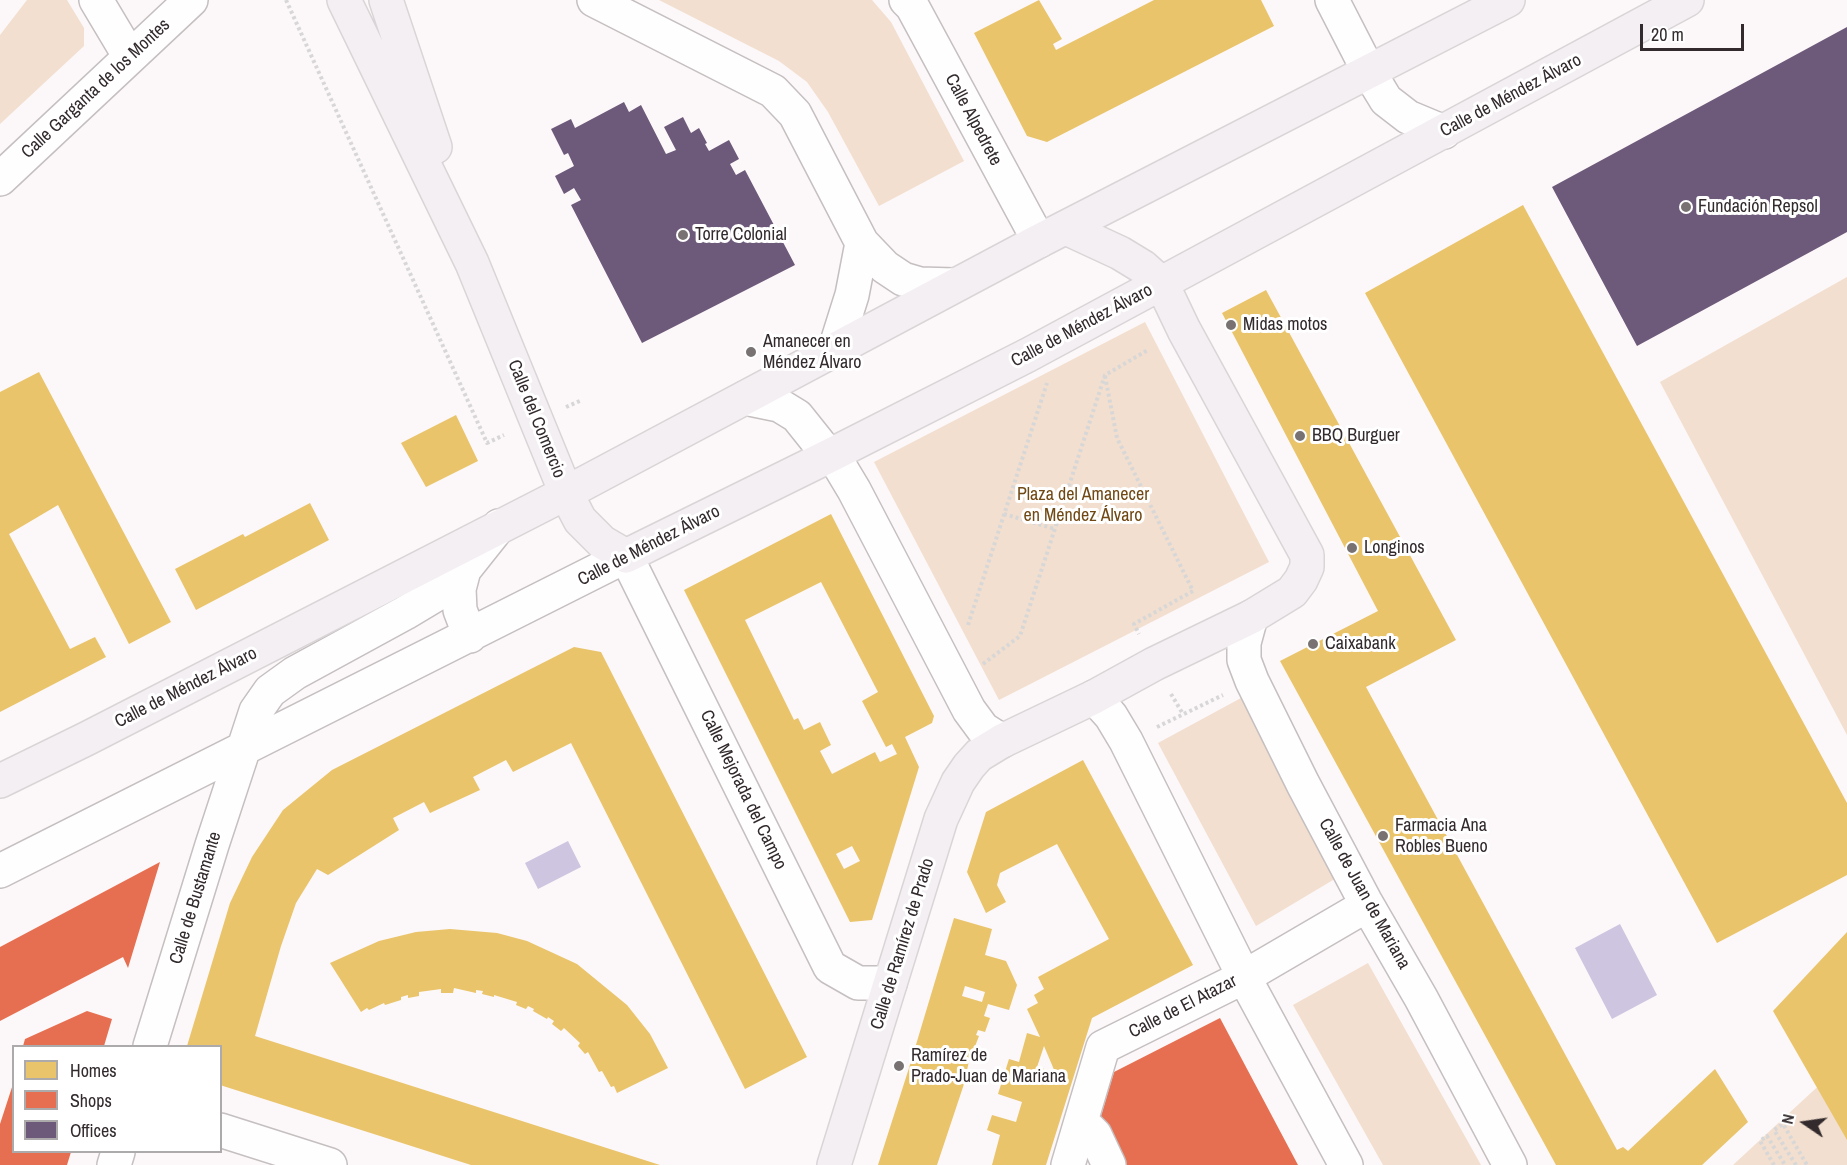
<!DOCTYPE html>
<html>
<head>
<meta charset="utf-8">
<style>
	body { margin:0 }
	#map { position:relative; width:1847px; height:1165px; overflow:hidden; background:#fcf7f8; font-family:"Archivo Narrow",sans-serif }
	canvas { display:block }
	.legend { position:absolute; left:12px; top:1045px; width:210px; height:108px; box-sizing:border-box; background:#fff; border:2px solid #adaaab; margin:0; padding:8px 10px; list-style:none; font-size:18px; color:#322a2c }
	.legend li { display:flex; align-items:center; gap:12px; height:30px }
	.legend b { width:30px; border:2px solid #adaaab }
	.north { position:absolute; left:1775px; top:1093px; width:60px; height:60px; -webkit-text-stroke:4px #fff; paint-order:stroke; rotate:283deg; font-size:16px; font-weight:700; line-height:24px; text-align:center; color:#322a2c }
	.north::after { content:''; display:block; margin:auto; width:21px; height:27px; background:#322a2c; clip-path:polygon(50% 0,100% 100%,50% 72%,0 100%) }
	.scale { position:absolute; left:1640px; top:24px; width:104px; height:27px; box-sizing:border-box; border:3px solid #322a2c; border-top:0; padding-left:8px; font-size:18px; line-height:21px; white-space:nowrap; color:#322a2c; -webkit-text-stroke:4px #fff; paint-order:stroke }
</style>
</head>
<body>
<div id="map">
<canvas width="1847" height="1165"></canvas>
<ul class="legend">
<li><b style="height:16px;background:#e9c46a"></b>Homes</li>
<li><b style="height:16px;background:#e76f51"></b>Shops</li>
<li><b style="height:16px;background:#6d597a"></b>Offices</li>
</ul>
<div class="north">N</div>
<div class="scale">20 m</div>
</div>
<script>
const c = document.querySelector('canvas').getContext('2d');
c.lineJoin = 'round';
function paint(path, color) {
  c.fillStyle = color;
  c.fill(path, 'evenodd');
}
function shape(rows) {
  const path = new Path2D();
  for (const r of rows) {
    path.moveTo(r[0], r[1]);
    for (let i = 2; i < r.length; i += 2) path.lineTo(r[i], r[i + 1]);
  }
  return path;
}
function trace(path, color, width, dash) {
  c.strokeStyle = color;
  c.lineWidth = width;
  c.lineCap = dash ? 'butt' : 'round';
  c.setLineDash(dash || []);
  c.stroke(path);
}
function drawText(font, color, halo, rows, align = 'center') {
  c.font = font + ' "Archivo Narrow",sans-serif';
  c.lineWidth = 6;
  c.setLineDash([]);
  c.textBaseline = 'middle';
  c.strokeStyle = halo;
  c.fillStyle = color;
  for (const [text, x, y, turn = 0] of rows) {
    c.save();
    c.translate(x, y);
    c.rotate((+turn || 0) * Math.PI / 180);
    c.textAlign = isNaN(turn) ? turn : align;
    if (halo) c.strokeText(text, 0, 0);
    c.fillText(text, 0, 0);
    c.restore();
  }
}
const green = shape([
	[27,0,67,0,84,28,84,46,0,124,0,35],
	[659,0,872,0,891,22,964,161,879,206,828,112,807,82,779,61],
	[1847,277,1847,735,1660,382],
	[1145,322,1269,562,999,700,874,462],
	[1241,698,1338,877,1256,926,1158,743],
	[1368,963,1481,1165,1383,1165,1293,1005],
	[1840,1066,1847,1080,1847,1165,1733,1165]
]);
const water = shape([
	[568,841,581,867,538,889,525,863],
	[1620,924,1657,995,1612,1019,1575,948]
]);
const homes = shape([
	[1039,0,1062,39,1053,44,1056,50,1154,0,1261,0,1274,26,1047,142,1027,136,974,33],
	[1523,205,1847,803,1847,875,1717,943,1365,293],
	[1266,290,1456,640,1366,687,1617,1150,1623,1147,1628,1151,1715,1069,1748,1122,1702,1165,1556,1165,1280,661,1378,611,1222,313],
	[39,372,171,622,129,644,58,505,9,534,70,649,95,637,106,657,0,712,0,392],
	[456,415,478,461,426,487,401,443],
	[310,503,329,540,196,610,175,569,243,534,245,537],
	[831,514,934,716,932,723,905,737,919,767,872,920,850,922,684,590],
	[821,582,878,692,862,701,886,747,892,744,897,754,880,762,875,752,832,774,820,751,831,745,820,722,804,730,798,718,794,720,745,620],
	[852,846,860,861,844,869,836,854],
	[574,647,601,652,807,1057,745,1089,571,743,513,772,506,760,473,777,480,790,430,813,424,802,393,818,399,830,328,875,317,869,296,903,281,946,255,1036,660,1165,471,1165,220,1085,220,1046,187,1046,230,903,252,857,283,810,332,770],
	[1083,760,1193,965,1092,1018,1046,1165,992,1165,1000,1135,987,1130,992,1115,1016,1122,1022,1102,998,1094,1009,1059,1019,1062,1027,1033,1040,1037,1027,1009,1038,1003,1034,995,1044,989,1038,977,1109,939,1057,844,1000,873,997,885,1006,902,986,913,967,872,986,812],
	[1044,1046,1055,1072,1037,1067],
	[954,918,992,929,985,955,1006,961,1017,985,1009,1010,988,1004,984,1016,990,1018,985,1032,978,1030,976,1035,979,1036,974,1049,980,1051,976,1063,969,1061,964,1084,937,1165,878,1165,909,1068],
	[965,986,985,992,982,1002,962,996],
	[450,929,497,933,527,941,577,964,627,1005,650,1034,668,1068,617,1093,614,1086,611,1087,602,1071,599,1072,588,1052,585,1054,578,1046,580,1043,564,1028,561,1031,552,1024,554,1021,548,1017,547,1019,533,1011,534,1009,528,1006,526,1009,516,1005,517,1002,494,995,494,997,482,994,483,991,476,990,476,993,454,988,453,993,441,993,441,989,419,992,419,996,408,998,408,995,401,997,401,1000,385,1005,384,1003,369,1010,367,1008,361,1012,330,963,379,941,416,932],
	[1847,932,1847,1140,1773,1011]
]);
const shops = shape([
	[160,862,128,968,123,957,0,1021,0,947],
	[87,1011,112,1019,104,1046,23,1046,25,1039],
	[1220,1018,1298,1165,1125,1165,1100,1119,1114,1072],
	[14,1081,14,1152,71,1152,67,1165,0,1165,0,1124]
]);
const offices = shape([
	[1847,27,1847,232,1637,346,1552,187],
	[624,102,629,112,641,105,666,154,676,150,664,127,683,117,691,133,699,128,707,143,705,144,709,151,729,140,739,159,730,164,736,175,745,170,795,265,642,343,571,205,581,200,574,188,564,194,555,176,574,166,568,153,564,155,551,129,571,119,575,128]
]);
const path = shape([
	[286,0,487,443,504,435],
	[1105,376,1117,438,1193,591,1134,624,1139,634],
	[566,407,582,400],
	[1004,514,1055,529],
	[968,625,1047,383],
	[983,664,1020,636,1105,375,1148,350],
	[1171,694,1183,714],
	[1157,727,1223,695],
	[1774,1165,1760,1141,1767,1136,1785,1165],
	[1796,1165,1774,1130,1783,1124,1807,1165]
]);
const minor = shape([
	[96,0,130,57],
	[594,0,773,91,795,114,862,243,885,267,903,279,920,284,954,285],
	[906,0,912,6,1039,241],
	[1332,0,1369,72,1386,100,1408,117,1444,132],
	[0,179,191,0],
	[835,349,852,295,862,243],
	[745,398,779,405,797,416,829,456,839,465,854,490,969,710,983,729,1002,741],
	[464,570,459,589,460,610,470,636],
	[1251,617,1244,643,1244,660,1252,681,1303,784,1365,901,1421,998,1510,1165],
	[1094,697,1111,716,1126,741,1244,977,1346,1165],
	[0,871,626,556,830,967,858,983,890,983],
	[150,1046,212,845,256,711,270,691,295,673,405,613,440,592,464,570,499,526],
	[1081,1121,1095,1135,1109,1165],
	[220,1130,330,1165],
	[114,1165,118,1152],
	[1068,1165,1103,1047,1244,977,1357,911,1365,901]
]);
const major = shape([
	[344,0,472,263,566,493,580,520,602,542,626,556,829,456,1028,355,1687,0],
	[386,0,435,147],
	[0,781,86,739,566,493,1039,241,1508,0],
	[834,1165,941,819,958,782,969,766,979,755,1002,741,1094,697,1154,664,1251,617,1292,592,1301,580,1307,567,1307,555,1184,330,1162,284,1143,267,1120,253,1066,228]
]);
const markers = [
	[1686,207,6,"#797273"],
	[683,235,6,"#797273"],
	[1231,325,6,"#797273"],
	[751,352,6,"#797273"],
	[1300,436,6,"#797273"],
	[1352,548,6,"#797273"],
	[1313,644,6,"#797273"],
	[1383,836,6,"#797273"],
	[899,1066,6,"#797273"]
];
const streetNames = [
	["Calle Garganta de los Montes",96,89,-43],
	["Calle de Méndez Álvaro",1511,96,-28],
	["Calle Alpedrete",973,120,62],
	["Calle de Méndez Álvaro",1082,326,-28],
	["Calle del Comercio",536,419,68],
	["Calle de Méndez Álvaro",649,546,-27],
	["Calle de Méndez Álvaro",186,688,-27],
	["Calle Mejorada del Campo",743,790,64],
	["Calle de Juan de Mariana",1364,894,61],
	["Calle de Bustamante",196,898,-73],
	["Calle de Ramírez de Prado",903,944,-73],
	["Calle de El Atazar",1183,1007,-27]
];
const poiNames = [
	["Fundación Repsol",1698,207],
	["Torre Colonial",695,235],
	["Midas motos",1243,325],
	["Amanecer en",763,342],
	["Méndez Álvaro",763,363],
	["BBQ Burguer",1312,436],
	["Longinos",1364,548],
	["Caixabank",1325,644],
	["Farmacia Ana",1395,826],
	["Robles Bueno",1395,847],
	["Ramírez de",911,1056],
	["Prado-Juan de Mariana",911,1077]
];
const parkNames = [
	["Plaza del Amanecer",1083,495],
	["en Méndez Álvaro",1083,516]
];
paint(green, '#f2dfcf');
paint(water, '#cec5e0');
paint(homes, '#e9c46a');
paint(shops, '#e76f51');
paint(offices, '#6d597a');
trace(minor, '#c5bfc0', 36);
trace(major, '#d9d5d7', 36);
trace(path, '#d8d7d7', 4, [3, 3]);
trace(minor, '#fffefe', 33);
trace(major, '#f4eff3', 33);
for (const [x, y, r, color] of markers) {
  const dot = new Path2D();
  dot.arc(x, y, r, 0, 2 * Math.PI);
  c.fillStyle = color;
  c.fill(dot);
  trace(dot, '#fff', 2);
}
drawText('18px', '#322a2c', '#fff', streetNames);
drawText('18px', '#322a2c', '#fff', poiNames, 'left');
drawText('18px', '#704813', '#fff', parkNames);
</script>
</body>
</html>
